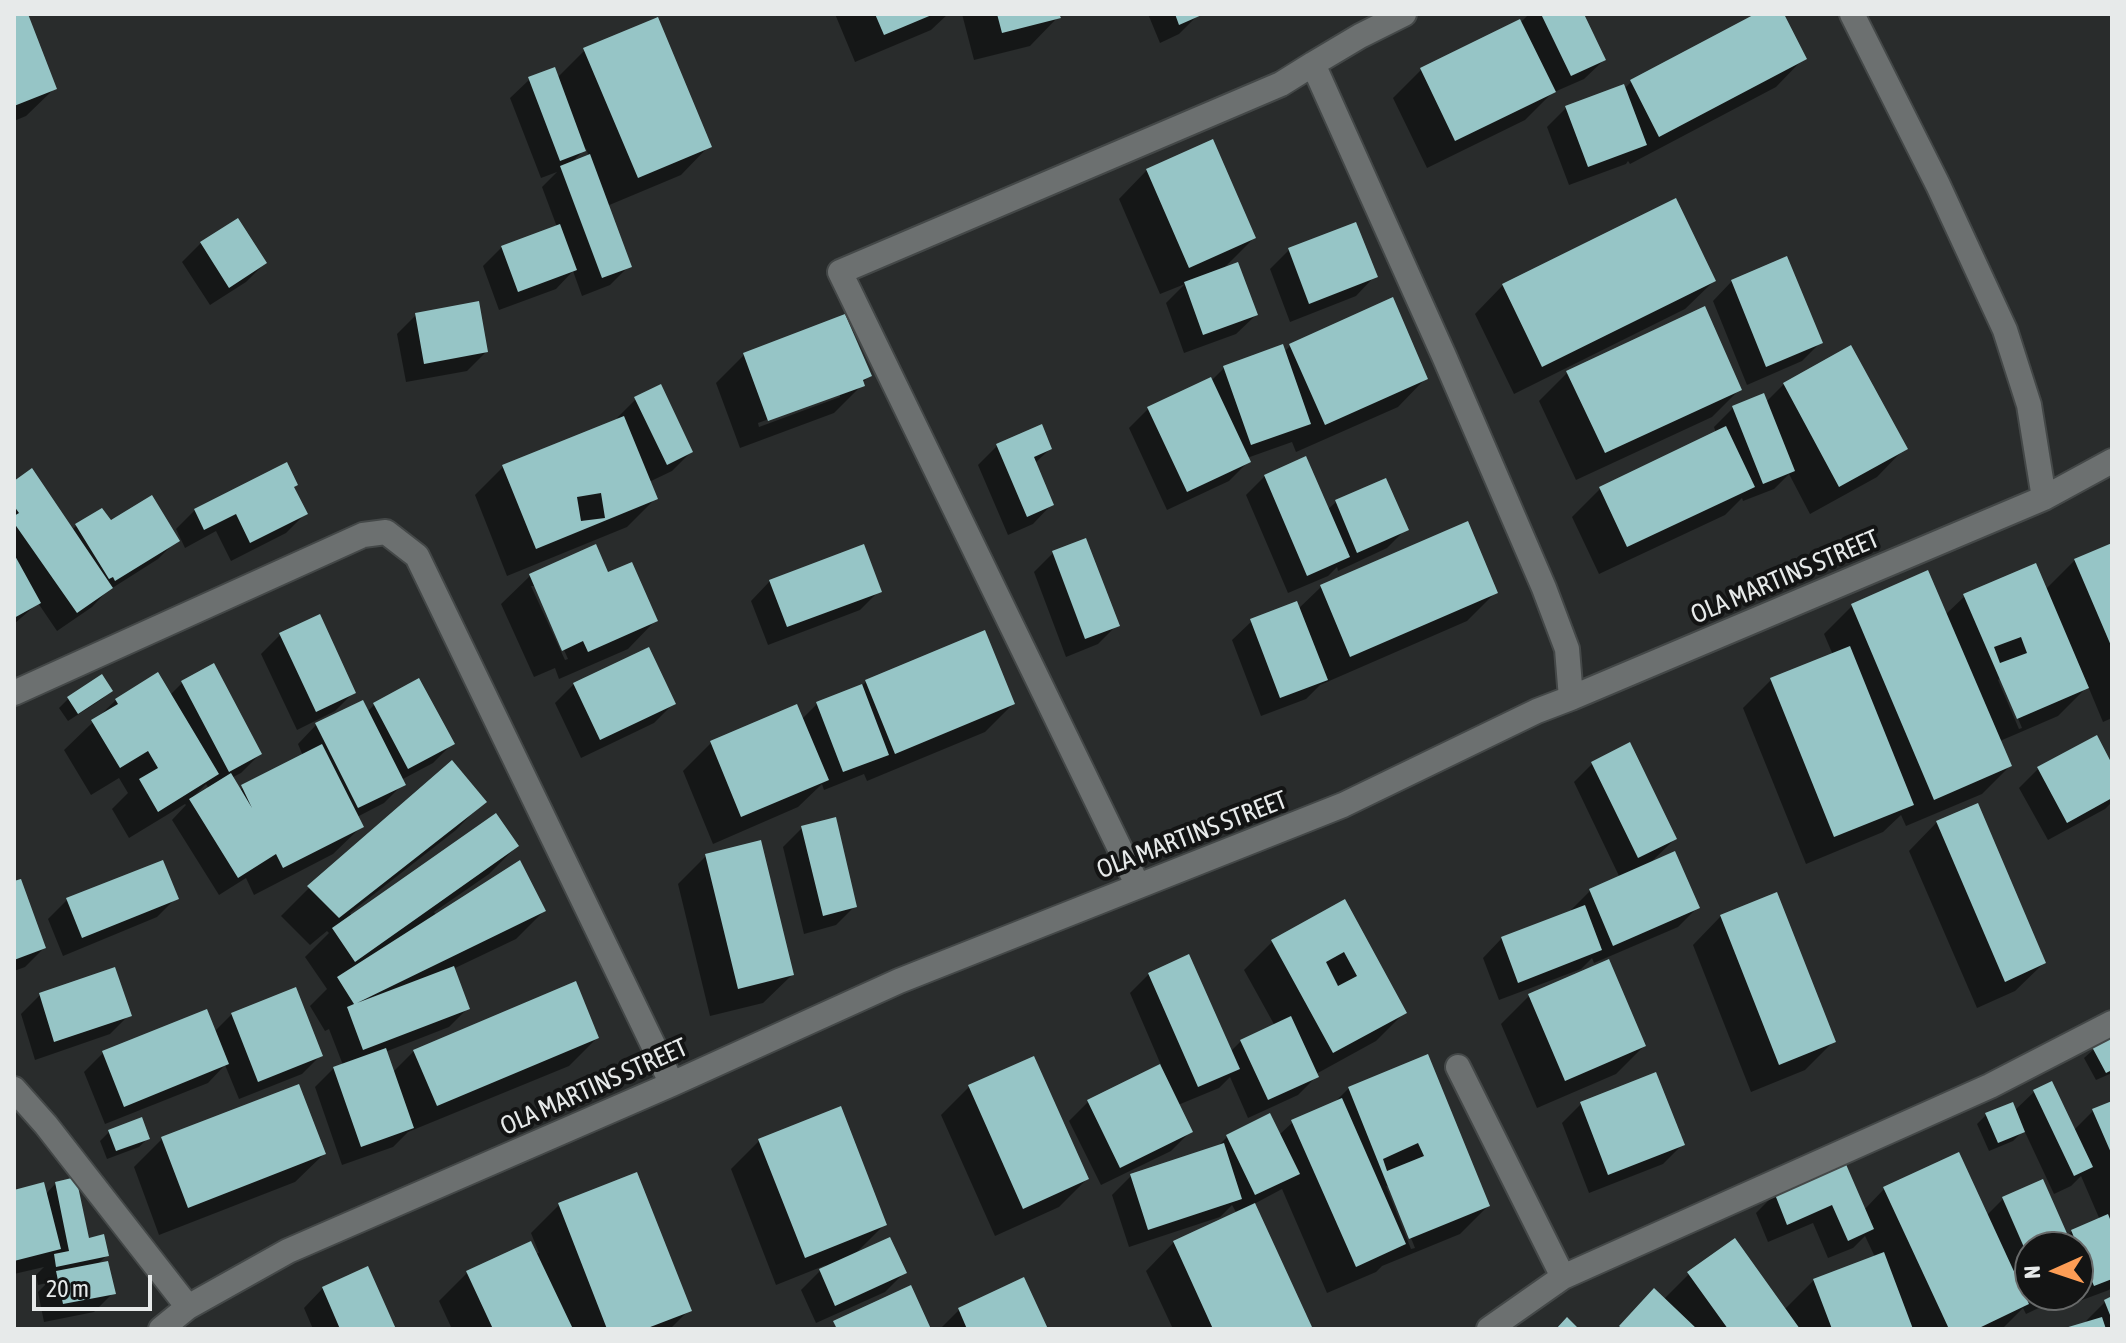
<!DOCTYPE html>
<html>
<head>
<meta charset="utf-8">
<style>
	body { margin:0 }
	#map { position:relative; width:2126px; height:1343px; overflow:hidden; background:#292c2c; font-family:"Asap Condensed",sans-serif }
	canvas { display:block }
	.frame { position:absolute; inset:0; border:16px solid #e7eaea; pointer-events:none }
	.north { position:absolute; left:2014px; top:1231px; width:80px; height:80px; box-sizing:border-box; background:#131414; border:2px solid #686a6a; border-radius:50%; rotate:267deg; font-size:22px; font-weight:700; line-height:32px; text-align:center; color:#e7eaea }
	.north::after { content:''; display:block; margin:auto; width:28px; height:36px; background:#fd9d55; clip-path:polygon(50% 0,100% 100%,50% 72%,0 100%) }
	.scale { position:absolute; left:32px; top:1275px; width:120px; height:36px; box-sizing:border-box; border:4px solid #e7eaea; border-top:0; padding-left:10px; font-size:24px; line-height:28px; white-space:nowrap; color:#e7eaea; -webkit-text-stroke:6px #131414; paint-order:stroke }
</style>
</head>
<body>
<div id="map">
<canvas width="2126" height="1343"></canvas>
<div class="frame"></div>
<div class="north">N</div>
<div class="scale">20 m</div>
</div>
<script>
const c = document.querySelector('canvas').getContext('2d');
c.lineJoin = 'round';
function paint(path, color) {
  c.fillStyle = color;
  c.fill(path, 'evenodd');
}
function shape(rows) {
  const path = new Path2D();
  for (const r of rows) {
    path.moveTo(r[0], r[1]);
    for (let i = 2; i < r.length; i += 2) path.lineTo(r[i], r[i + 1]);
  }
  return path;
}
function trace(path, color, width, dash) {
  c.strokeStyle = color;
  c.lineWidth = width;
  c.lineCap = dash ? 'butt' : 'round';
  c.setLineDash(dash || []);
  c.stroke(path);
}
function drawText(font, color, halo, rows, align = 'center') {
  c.font = font + ' "Asap Condensed",sans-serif';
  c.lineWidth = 8;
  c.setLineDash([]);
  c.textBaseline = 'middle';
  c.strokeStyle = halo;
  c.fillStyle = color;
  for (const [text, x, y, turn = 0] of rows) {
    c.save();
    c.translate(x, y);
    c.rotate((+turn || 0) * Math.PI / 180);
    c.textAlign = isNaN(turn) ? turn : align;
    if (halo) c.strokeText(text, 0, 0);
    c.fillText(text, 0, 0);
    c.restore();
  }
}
const shadow = shape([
	[14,14,26,14,55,88,26,116,14,121],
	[835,14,948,14,931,30,855,62],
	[962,14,1057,14,1058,17,1030,46,974,60],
	[1148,14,1198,14,1198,15,1179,34,1160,43],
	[1529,14,1582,14,1604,60,1584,79,1552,93,1525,120,1427,168,1393,98,1421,70,1520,23],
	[1759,14,1782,14,1804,58,1776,87,1630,164,1628,161,1626,164,1569,185,1547,127,1566,108,1624,89,1631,82],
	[585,50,709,146,681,175,607,206,629,266,610,285,582,296,573,271,556,289,499,310,483,266,502,247,557,227,542,187,557,172,541,178,510,98,530,79,557,78],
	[586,148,589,157,569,165],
	[1147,170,1254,238,1222,270,1256,315,1236,334,1184,353,1166,303,1185,284,1160,294,1119,199],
	[1355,224,1375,276,1356,296,1290,322,1270,269,1289,250],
	[201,243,265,263,246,282,210,305,182,262],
	[1714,281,1685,309,1514,394,1475,314,1503,285],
	[1732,281,1821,342,1802,361,1747,385,1713,301],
	[1392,300,1426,378,1398,407,1296,452,1292,442,1247,458,1248,462,1229,481,1167,510,1129,428,1148,409,1211,381,1224,368,1284,352,1290,346],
	[416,315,486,352,467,371,406,382,397,334],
	[744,355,869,376,862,383,862,385,834,413,740,448,716,383],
	[840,393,840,397,759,427,758,423],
	[1567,373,1740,389,1712,417,1576,480,1539,401],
	[1784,384,1905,448,1877,477,1810,514,1789,474,1774,489,1743,501,1742,498,1725,515,1599,574,1572,517,1600,489,1716,433,1714,427,1733,408,1766,402],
	[636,399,691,452,672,471,649,482,655,499,627,527,507,576,475,495,503,467,618,420,617,418],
	[997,446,1050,449,1034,464,1052,504,1033,524,1008,535,978,465],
	[1265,476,1327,510,1336,502,1406,529,1387,548,1338,571,1337,567,1328,576,1288,593,1246,495],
	[14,483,72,530,76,526,110,523,177,540,158,559,106,592,92,607,57,631,38,603,14,624],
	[292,488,305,514,286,533,231,561,216,531,185,548,176,529,195,510],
	[2112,545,2112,718,2103,722,2088,686,2058,716,2000,741,2010,766,1982,794,1906,826,1901,815,1883,832,1806,864,1743,708,1771,680,1833,655,1824,634,1852,606,1945,615,1965,596,2045,590,2075,560],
	[2001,677,2022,728,2019,729,1998,680],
	[595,546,607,574,656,620,628,649,559,679,555,668,534,677,501,604,530,576],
	[531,586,536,586,568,659,565,660],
	[1053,553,1117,625,1098,644,1066,657,1034,572],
	[770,581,879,591,860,610,768,645,751,601],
	[1321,587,1496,592,1467,621,1320,685,1306,699,1261,716,1232,640,1252,621,1298,609],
	[319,617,354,692,335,711,297,730,261,654,280,635],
	[213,666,260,754,241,773,231,778,239,790,303,756,298,744,316,725,367,712,374,705,452,744,433,763,401,780,403,784,384,803,357,817,362,826,333,854,254,895,246,878,219,895,172,820,186,805,185,804,129,838,112,809,128,793,119,778,91,795,64,750,116,700,169,696,182,683],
	[206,784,209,789,193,797],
	[866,682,1013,704,985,732,867,781,864,774,824,790,822,784,798,807,713,844,683,771,711,743,796,707,801,720,817,704,861,686],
	[574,684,673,704,654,723,581,758,555,703],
	[111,690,102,699,68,721,59,708,68,699],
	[452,763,484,801,456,830,350,913,352,916,517,846,489,874,434,912,436,915,544,911,516,939,453,969,468,1008,449,1027,385,1052,392,1073,414,1051,597,1038,569,1066,408,1132,393,1147,342,1165,315,1087,334,1068,343,1065,329,1029,325,1031,310,1006,327,989,305,957,329,933,327,931,310,945,281,916,309,888],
	[1593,763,1675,839,1649,864,1697,908,1678,927,1594,963,1592,958,1581,969,1499,1000,1483,958,1502,938,1572,912,1571,910,1590,891,1620,878,1574,782],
	[2112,768,2112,802,2105,809,2048,840,2019,788,2038,769],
	[1937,822,2044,963,2015,991,1977,1008,1909,851],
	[802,828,855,906,836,925,804,934,783,847],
	[706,856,792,975,763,1003,710,1016,678,884],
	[14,883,44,948,25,967,14,971],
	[176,898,157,917,63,956,48,919,67,900],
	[1344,902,1404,1013,1376,1041,1316,1074,1317,1076,1298,1095,1248,1118,1230,1077,1219,1088,1178,1105,1190,1132,1171,1151,1101,1185,1069,1121,1088,1102,1161,1065,1130,993,1149,974,1230,1052,1241,1041,1275,1026,1244,970,1272,942],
	[1721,916,1833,1042,1805,1070,1751,1092,1693,945],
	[114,970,129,1015,110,1034,35,1060,21,1014,40,995],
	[1529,996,1644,1046,1616,1074,1537,1108,1501,1024],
	[232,1014,321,1055,302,1074,239,1099,225,1065,208,1083,105,1124,84,1072,103,1053,214,1032],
	[2112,1039,2112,1073,2096,1080,2084,1058,2094,1049],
	[1427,1056,1488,1206,1460,1234,1382,1266,1376,1272,1327,1293,1282,1189,1254,1204,1307,1329,1173,1329,1146,1271,1174,1242,1236,1212,1232,1205,1220,1217,1129,1247,1112,1195,1131,1176,1216,1148,1227,1137,1279,1135,1293,1122,1333,1104,1349,1088],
	[1386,1186,1390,1186,1415,1248,1411,1249],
	[298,1086,324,1154,295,1182,159,1235,134,1167,162,1139],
	[969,1087,1087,1179,1059,1207,995,1236,941,1115],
	[2034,1092,2073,1131,2093,1111,2112,1103,2112,1287,2109,1290,2074,1303,2071,1295,2078,1295,2078,1247,2030,1247,2030,1295,2066,1295,2026,1314,2023,1308,2002,1329,1617,1329,1626,1319,1663,1300,1689,1274,1784,1310,1814,1280,1875,1257,1865,1236,1853,1248,1828,1258,1813,1223,1768,1242,1756,1213,1775,1194,1864,1210,1884,1189,1986,1216,2003,1199,2042,1182,2066,1237,2072,1231,2100,1220,2081,1176,2071,1186,2054,1194,2024,1130,2013,1141,1989,1151,1977,1124,1986,1115,2014,1111],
	[1581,1104,1682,1145,1663,1164,1589,1193,1562,1123],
	[109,1132,148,1138,139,1147,107,1159,100,1141],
	[759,1141,885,1224,854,1255,904,1273,885,1292,816,1323,801,1290,826,1265,776,1285,731,1169],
	[56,1183,87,1240,107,1255,97,1265,113,1293,94,1312,44,1322,38,1292,47,1283,38,1285,36,1275,44,1267,14,1274,14,1192,45,1195],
	[559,1205,689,1310,670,1329,452,1329,439,1301,467,1273,539,1253,531,1233],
	[323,1288,394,1329,313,1329,304,1308],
	[2112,1299,2112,1329,2069,1329,2087,1323,2086,1321,2105,1302],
	[959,1310,1046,1329,940,1329]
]);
const building = shape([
	[14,14,28,14,57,89,14,106],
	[875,14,934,14,884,35],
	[997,14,1059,14,1061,18,1002,33],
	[1175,14,1204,14,1179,25],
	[1541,14,1584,14,1606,60,1571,76],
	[1755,14,1784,14,1807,59,1659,137,1630,80],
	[658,17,712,147,638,178,583,48],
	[1520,19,1556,92,1455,141,1420,68],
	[555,67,586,151,560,161,528,77],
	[1624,84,1647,145,1588,167,1565,106],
	[1213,139,1256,238,1189,268,1146,169],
	[590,154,632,267,602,278,560,166],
	[1676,198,1716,281,1542,367,1502,284],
	[238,218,267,263,229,288,200,242],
	[1356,222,1378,277,1309,304,1288,248],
	[560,224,577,270,518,292,501,246],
	[1787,256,1823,343,1766,367,1731,280],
	[1238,262,1258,315,1203,335,1184,282],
	[1393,297,1428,379,1325,425,1289,344],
	[479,301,488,352,424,364,415,313],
	[1705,306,1742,390,1605,453,1566,371],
	[845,314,872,376,863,380,865,386,768,421,743,353],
	[1283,344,1311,424,1251,445,1223,366],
	[1851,345,1908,449,1839,487,1783,383],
	[1211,377,1251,462,1187,492,1147,407],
	[661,384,693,452,667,465,634,397],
	[1764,393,1795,471,1763,484,1732,406],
	[624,416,658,499,536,549,502,465],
	[601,493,605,518,581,521,577,497],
	[1042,424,1052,449,1034,457,1054,505,1027,517,996,444],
	[1726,426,1755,487,1627,547,1599,487],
	[1306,456,1350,557,1307,576,1264,475],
	[287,462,298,485,294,487,308,514,250,543,236,514,204,530,194,509],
	[32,468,113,588,77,613,14,523,14,516,19,513,14,506,14,481],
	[1386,478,1409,530,1357,553,1335,500],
	[152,495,180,541,115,581,113,577,109,579,75,524,102,508,111,520],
	[1468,521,1498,593,1350,657,1320,585],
	[1086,538,1120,626,1085,639,1052,551],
	[2112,543,2112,648,2074,559],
	[596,544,608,572,632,562,658,621,588,652,583,641,562,651,529,574],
	[864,544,882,592,787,627,769,580],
	[14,554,41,603,14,618],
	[2036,563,2089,688,2017,719,1963,594],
	[2021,637,2027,653,2000,663,1994,647],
	[1928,570,2012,766,1934,800,1851,604],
	[1297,601,1328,680,1280,698,1250,619],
	[320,614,356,693,316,712,279,633],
	[985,630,1015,704,895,754,865,680],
	[1850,646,1914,805,1834,837,1770,678],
	[649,647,676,704,600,740,573,683],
	[214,663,262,754,229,772,181,681],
	[158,672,219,774,158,812,139,779,158,768,148,751,120,768,91,720,118,704,115,699],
	[102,674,113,691,78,714,67,697],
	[419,678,455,744,408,769,373,703],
	[862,684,889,755,843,772,816,702],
	[363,700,406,785,358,808,315,723],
	[797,704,829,780,741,817,710,741],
	[2097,735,2112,764,2112,798,2067,823,2037,767],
	[1630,742,1677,839,1638,858,1591,762],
	[322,744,364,827,283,868,276,854,238,878,189,799,231,773,252,808,241,785],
	[452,760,487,802,339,918,307,886],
	[1978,803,2046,963,2005,982,1936,821],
	[496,813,519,846,355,962,332,928],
	[836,817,857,907,823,916,801,826],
	[761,840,794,975,738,989,705,854],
	[1675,851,1700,908,1613,946,1589,889],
	[163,860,179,899,82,938,66,898],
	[520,860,546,911,357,1003,454,966,470,1009,363,1050,347,1007,354,1004,337,977],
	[21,879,46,948,14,960,14,881],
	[1777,892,1836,1042,1779,1065,1720,915],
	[1345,899,1407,1013,1333,1053,1271,940],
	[1344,952,1357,976,1338,986,1326,962],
	[1585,905,1602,950,1518,983,1501,937],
	[1189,954,1240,1069,1198,1087,1148,973],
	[1609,959,1646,1046,1565,1081,1528,994],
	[115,967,132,1016,54,1042,39,993],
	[576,981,599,1038,437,1106,413,1050],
	[296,987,323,1056,258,1082,231,1013],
	[207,1009,229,1064,124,1107,102,1051],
	[1291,1016,1319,1077,1268,1100,1240,1040],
	[2112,1036,2112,1070,2106,1073,2092,1047],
	[386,1048,414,1128,361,1147,333,1067],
	[1428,1054,1490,1206,1409,1239,1348,1087],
	[1418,1143,1424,1156,1387,1171,1383,1159],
	[1034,1056,1089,1179,1023,1209,968,1085],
	[1160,1064,1193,1132,1120,1168,1087,1100],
	[1656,1072,1685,1145,1608,1175,1580,1102],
	[2052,1081,2093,1167,2074,1176,2033,1090],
	[299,1084,326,1154,188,1208,161,1137],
	[1342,1098,1406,1244,1356,1267,1291,1120],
	[2112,1101,2112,1155,2092,1109],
	[2013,1102,2025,1132,1998,1143,1985,1113],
	[841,1106,887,1225,805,1258,758,1139],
	[1270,1113,1300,1174,1255,1195,1226,1135],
	[142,1117,150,1139,116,1151,108,1130],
	[1224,1143,1242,1199,1148,1230,1130,1174],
	[1959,1152,2029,1304,1977,1329,1949,1329,1883,1187],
	[1845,1162,1874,1229,1848,1241,1832,1205,1787,1225,1774,1192],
	[637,1172,692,1311,645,1329,607,1329,558,1203],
	[76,1177,89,1238,104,1234,109,1256,56,1267,54,1254,69,1251,55,1182],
	[2043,1179,2073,1247,2030,1247,2030,1261,2002,1197],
	[44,1182,61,1249,14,1261,14,1190],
	[1255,1203,1312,1327,1308,1329,1213,1329,1173,1241],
	[2108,1214,2112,1224,2112,1279,2094,1286,2071,1230],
	[890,1237,907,1273,835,1306,819,1269],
	[1735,1238,1800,1329,1728,1329,1687,1272],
	[531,1241,573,1329,493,1329,466,1271],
	[1884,1252,1913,1329,1832,1329,1813,1279],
	[108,1261,116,1294,63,1304,56,1271],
	[368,1266,396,1329,340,1329,322,1287],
	[1024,1277,1048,1329,967,1329,958,1308],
	[911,1285,931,1329,837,1329,833,1321],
	[1654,1288,1697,1329,1622,1329,1619,1326],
	[2112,1296,2112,1320,2104,1300],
	[1567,1317,1579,1329,1556,1329],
	[2102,1317,2106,1329,2065,1329,2065,1328]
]);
const street = shape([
	[1852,14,1938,185,2005,330,2029,405,2044,498],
	[1313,64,1360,36,1404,14],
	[14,693,363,535,386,532,417,556,672,1084],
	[1138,886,840,272,1281,84,1313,64,1444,356,1544,588,1567,649,1571,698],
	[1458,1067,1563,1277],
	[14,1089,46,1125,188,1307],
	[161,1329,188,1307,288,1251,672,1084,899,981,1343,805,1537,711,1571,698,2044,498,2112,461],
	[1489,1329,1563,1277,1990,1086,2112,1023]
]);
const streetNames = [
	["OLA MARTINS STREET",1785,577,-23],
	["OLA MARTINS STREET",1192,835,-21],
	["OLA MARTINS STREET",594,1087,-24]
];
paint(shadow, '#0007');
paint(building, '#96c5c6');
trace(street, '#444848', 28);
trace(street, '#6c7070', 24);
drawText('26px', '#e7eaea', '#131414', streetNames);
</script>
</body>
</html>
